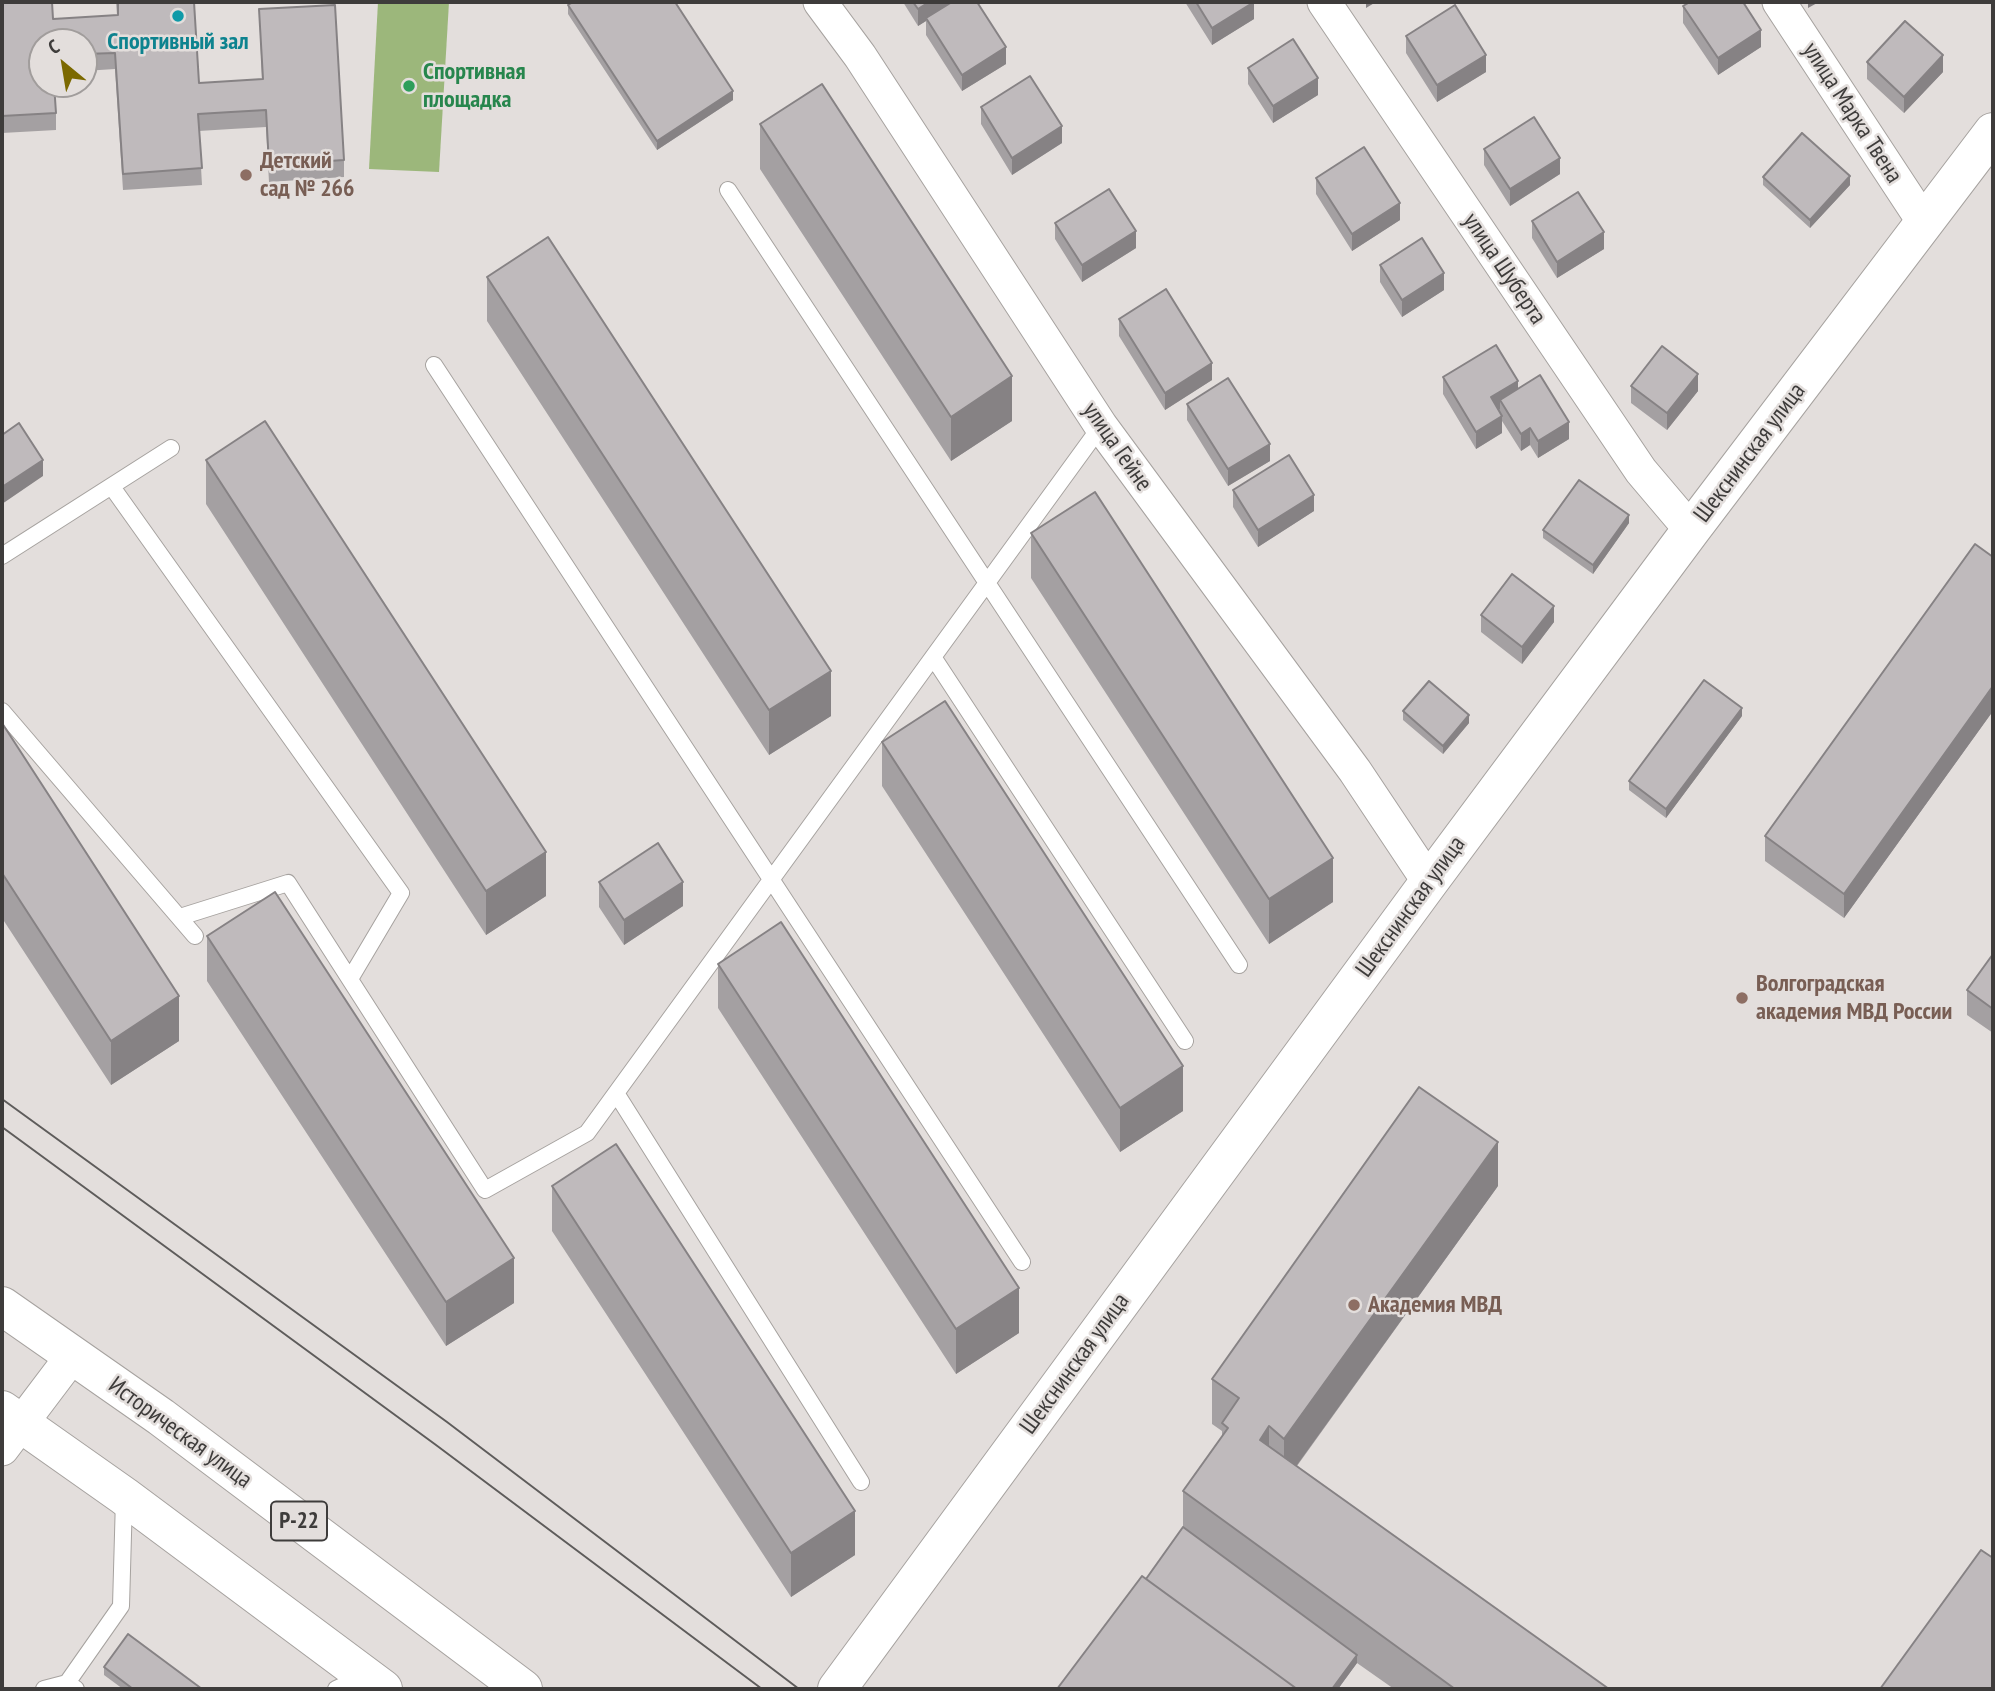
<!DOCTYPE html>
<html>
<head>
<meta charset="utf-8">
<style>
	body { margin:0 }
	#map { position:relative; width:1995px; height:1691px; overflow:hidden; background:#e3dedc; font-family:"PT Sans Narrow",sans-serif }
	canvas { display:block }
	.frame { position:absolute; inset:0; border:4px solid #3e3c3b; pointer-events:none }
	.north { position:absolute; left:28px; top:28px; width:70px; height:70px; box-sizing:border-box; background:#e3dedc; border:2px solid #a19d9c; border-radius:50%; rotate:330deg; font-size:19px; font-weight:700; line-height:28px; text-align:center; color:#3e3c3b }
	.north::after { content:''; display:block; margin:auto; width:24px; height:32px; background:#7b6900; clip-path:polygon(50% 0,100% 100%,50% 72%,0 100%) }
</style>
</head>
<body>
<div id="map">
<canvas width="1995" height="1691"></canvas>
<div class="frame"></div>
<div class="north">С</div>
</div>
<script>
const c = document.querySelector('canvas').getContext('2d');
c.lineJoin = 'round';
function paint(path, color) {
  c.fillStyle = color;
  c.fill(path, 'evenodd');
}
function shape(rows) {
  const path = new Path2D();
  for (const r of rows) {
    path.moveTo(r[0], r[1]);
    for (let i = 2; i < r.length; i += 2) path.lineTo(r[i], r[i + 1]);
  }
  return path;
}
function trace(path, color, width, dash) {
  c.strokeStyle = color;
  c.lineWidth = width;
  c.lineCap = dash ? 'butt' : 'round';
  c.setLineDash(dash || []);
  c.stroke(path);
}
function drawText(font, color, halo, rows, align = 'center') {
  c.font = font + ' "PT Sans Narrow",sans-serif';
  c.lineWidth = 5;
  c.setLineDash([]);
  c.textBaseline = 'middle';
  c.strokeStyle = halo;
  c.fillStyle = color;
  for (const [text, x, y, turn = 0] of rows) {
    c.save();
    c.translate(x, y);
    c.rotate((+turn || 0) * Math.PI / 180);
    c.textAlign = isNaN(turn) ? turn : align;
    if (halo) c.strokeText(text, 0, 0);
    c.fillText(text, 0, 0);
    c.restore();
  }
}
const green = shape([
	[378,2,449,2,439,172,369,169]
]);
const service = shape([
	[728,190,1239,965],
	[434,365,1022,1262],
	[112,487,401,893,350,979],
	[2,556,171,448],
	[933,657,1185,1041],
	[2,711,195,936],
	[180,917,288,883,485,1190,587,1133,1101,426],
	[616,1093,861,1482],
	[67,1683,121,1606,124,1499],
	[44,1689,67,1683,76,1689],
	[336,1689,362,1677]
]);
const minor = shape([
	[820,2,860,56,1101,426,1355,771,1429,882],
	[1324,2,1641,471,1691,530],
	[1779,2,1925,224],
	[2,1449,73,1355]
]);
const tertiary = shape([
	[837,1689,1429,882,1691,530,1993,132]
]);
const trunk = shape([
	[2,1306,161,1417,523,1689],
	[2,1410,124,1496,383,1689]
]);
const tram = shape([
	[2,1099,447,1422,799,1689],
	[2,1127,436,1445,762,1689]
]);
const wall = shape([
	[2,2,53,19,117,15,116,2,194,2,199,83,262,80,259,9,344,160,344,177,269,182,266,127,231,129,199,131,202,185,123,190,115,69,84,71,84,42,42,42,56,113,56,130,2,133],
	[570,2,675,2,733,100,657,150,568,14,568,5,571,3],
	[903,2,977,2,1006,64,962,91,926,35,926,21,918,26],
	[1185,2,1254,2,1254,19,1212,45],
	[1683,6,1761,47,1718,75,1683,23],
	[1406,36,1486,72,1437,102,1406,53],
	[1867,62,1943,72,1904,113,1867,79],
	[1248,68,1318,95,1273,123,1248,84],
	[981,107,1062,143,1012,175,981,124],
	[760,124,1012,421,951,461,760,169],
	[1484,149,1560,174,1510,206,1484,165],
	[1763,177,1850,185,1810,228,1763,185],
	[1316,178,1400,220,1352,251,1316,194],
	[1532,221,1604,249,1557,278,1532,238],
	[1055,223,1136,248,1082,282,1055,239],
	[1380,265,1444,290,1402,317,1380,282],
	[487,277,831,716,769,755,487,321],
	[1119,319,1212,380,1165,410,1119,336],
	[1443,377,1518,389,1569,439,1538,458,1530,445,1521,451,1502,421,1502,433,1476,449,1443,394],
	[1631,386,1698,391,1667,430,1631,403],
	[1187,404,1270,461,1228,486,1187,420],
	[206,460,546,896,486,935,206,504],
	[1233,490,1314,511,1258,547,1233,507],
	[1629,523,1593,574,1543,538,1543,530],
	[1031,533,1333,902,1269,944,1031,578],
	[1993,557,1993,711,1844,918,1765,861,1765,836],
	[1481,615,1554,622,1522,664,1481,632],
	[1403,711,1469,723,1443,754,1403,720],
	[1742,716,1666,818,1629,790,1629,781],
	[2,723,179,1041,111,1085,2,918],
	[882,742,1183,1111,1120,1152,882,786],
	[599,882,683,906,624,945,599,907],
	[207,936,514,1303,446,1346,207,981],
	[1993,954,1993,1033,1967,1015,1967,990],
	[718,964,1019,1333,956,1374,718,1008],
	[552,1186,855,1555,791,1597,552,1231],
	[1498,1186,1297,1466,1609,1689,1394,1689,1357,1663,1338,1689,1057,1689,1146,1579,1183,1527,1183,1491,1222,1437,1222,1431,1212,1424,1212,1379],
	[104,1667,202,1689,123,1689,104,1675]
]);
const shadedWall = shape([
	[929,2,956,2,926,18,926,21,918,26,918,9],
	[1254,2,1254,19,1212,45,1212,28],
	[1366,2,1376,2,1366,8],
	[1808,2,1819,2,1808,8],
	[1761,30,1761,47,1718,75,1718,58],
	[1006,47,1006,64,962,91,962,75],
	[1486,55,1486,72,1437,102,1437,85],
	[1943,55,1943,72,1904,113,1904,97],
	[1318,78,1318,95,1273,123,1273,106],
	[733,91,733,100,657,150,657,141],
	[1062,126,1062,143,1012,175,1012,158],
	[1560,158,1560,174,1510,206,1510,189],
	[1850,176,1850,185,1810,228,1810,220],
	[1400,203,1400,220,1352,251,1352,234],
	[1136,231,1136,248,1082,282,1082,265],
	[1604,232,1604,249,1557,278,1557,262],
	[1444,273,1444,290,1402,317,1402,300],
	[1212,363,1212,380,1165,410,1165,393],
	[1698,374,1698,391,1667,430,1667,413],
	[1012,376,1012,421,951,461,951,417],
	[1518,381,1518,398,1500,400,1500,409,1491,414,1491,397],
	[1502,416,1502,433,1476,449,1476,432],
	[1569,422,1569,439,1538,458,1538,441],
	[1530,428,1530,445,1521,451,1521,434],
	[1270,444,1270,461,1228,486,1228,469],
	[43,460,43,476,2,504,2,487],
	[1314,495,1314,511,1258,547,1258,530],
	[1629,515,1629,523,1593,574,1593,565],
	[1554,606,1554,622,1522,664,1522,647],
	[831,671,831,716,769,755,769,710],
	[1993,686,1993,711,1844,918,1844,894],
	[1742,708,1742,716,1666,818,1666,809],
	[1469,715,1469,723,1443,754,1443,746],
	[546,852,546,896,486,935,486,891],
	[1333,858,1333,902,1269,944,1269,899],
	[683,882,683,906,624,945,624,920],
	[179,996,179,1041,111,1085,111,1041],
	[1183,1066,1183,1111,1120,1152,1120,1108],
	[1498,1142,1498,1186,1284,1483,1284,1439],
	[514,1258,514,1303,446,1346,446,1302],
	[1019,1288,1019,1333,956,1374,956,1329],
	[1269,1426,1269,1470,1260,1440],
	[855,1511,855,1555,791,1597,791,1553],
	[1357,1655,1357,1663,1338,1689,1332,1689]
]);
const building = shape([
	[2,2,52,2,53,19,118,15,118,2,194,2,199,83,263,79,259,9,335,5,344,160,269,165,266,110,231,112,198,114,202,168,123,174,115,53,84,54,84,42,42,42,42,84,54,84,56,113,2,116,2,2],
	[573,2,675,2,733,91,657,141,568,5,573,2],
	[913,2,929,2,918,9,913,2],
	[952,2,977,2,1006,47,962,75,926,18,952,2],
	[1196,2,1254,2,1212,28,1196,2],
	[1690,2,1743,2,1761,30,1718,58,1683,6,1690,2],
	[1455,5,1486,55,1437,85,1406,36,1455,5],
	[1905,21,1943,55,1904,97,1867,62,1905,21],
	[1293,39,1318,78,1273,106,1248,68,1293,39],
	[1030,76,1062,126,1012,158,981,107,1030,76],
	[822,84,1012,376,951,417,760,124,822,84],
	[1534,117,1560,158,1510,189,1484,149,1534,117],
	[1802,133,1850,176,1810,220,1763,177,1802,133],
	[1364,147,1400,203,1352,234,1316,178,1364,147],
	[1109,189,1136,231,1082,265,1055,223,1109,189],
	[1578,192,1604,232,1557,262,1532,221,1578,192],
	[548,237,831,671,769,710,487,277,548,237],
	[1422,238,1444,273,1402,300,1380,265,1422,238],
	[1166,289,1212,363,1165,393,1119,319,1166,289],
	[1496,345,1518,381,1491,397,1502,416,1476,432,1443,377,1496,345],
	[1662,346,1698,374,1667,413,1631,386,1662,346],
	[1540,375,1569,422,1538,441,1530,428,1521,434,1500,400,1540,375],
	[1228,378,1270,444,1228,469,1187,404,1228,378],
	[265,421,546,852,486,891,206,460,265,421],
	[19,423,43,460,2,487,2,435,19,423],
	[1289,455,1314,495,1258,530,1233,490,1289,455],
	[1579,480,1629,515,1593,565,1543,530,1579,480],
	[1095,492,1333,858,1269,899,1031,533,1095,492],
	[1975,544,1993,557,1993,686,1844,894,1765,836,1975,544],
	[1512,574,1554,606,1522,647,1481,615,1512,574],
	[1704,680,1742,708,1666,809,1629,781,1704,680],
	[1429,681,1469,715,1443,746,1403,711,1429,681],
	[945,701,1183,1066,1120,1108,882,742,945,701],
	[2,723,179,996,111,1041,2,873,2,723],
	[658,843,683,882,624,920,599,882,658,843],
	[275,892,514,1258,446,1302,207,936,275,892],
	[781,922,1019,1288,956,1329,718,964,781,922],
	[1993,954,1993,1009,1967,990,1993,954],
	[1419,1087,1498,1142,1284,1439,1269,1426,1260,1440,1609,1689,1455,1689,1183,1491,1228,1428,1222,1423,1239,1398,1212,1379,1419,1087],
	[616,1144,855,1511,791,1553,552,1186,616,1144],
	[1183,1527,1357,1655,1332,1689,1297,1689,1146,1579,1183,1527],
	[1981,1550,1993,1558,1993,1689,1880,1689,1981,1550],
	[1142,1576,1297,1689,1057,1689,1142,1576],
	[128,1634,202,1689,133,1689,104,1667,128,1634]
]);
const markers = [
	[178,16,7,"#0f9aa8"],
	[409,86,7,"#2e9e5b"],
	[246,175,7,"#8d6e63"],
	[1742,998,7,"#8d6e63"],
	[1354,1305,7,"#8d6e63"]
];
const shields = [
	[299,1521,56]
];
const shieldNames = [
	["Р-22",299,1521]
];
const cultureNames = [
	["Спортивный зал",178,42]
];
const leisureNames = [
	["Спортивная",423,72],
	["площадка",423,100]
];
const streetNames = [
	["улица Марка Твена",1852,113,57],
	["улица Шуберта",1504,269,56],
	["улица Гейне",1117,447,55],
	["Шекснинская улица",1750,453,-53],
	["Шекснинская улица",1411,907,-54],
	["Шекснинская улица",1075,1364,-54],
	["Историческая улица",180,1433,36]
];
const educationNames = [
	["Детский",260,161],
	["сад № 266",260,189],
	["Волгоградская",1756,984],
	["академия МВД России",1756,1012],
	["Академия МВД",1368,1305]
];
paint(green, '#9cb77b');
trace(service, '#a6a29f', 18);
trace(minor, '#a6a29f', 35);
trace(tertiary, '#a6a29f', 40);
trace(trunk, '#a6a29f', 40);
trace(service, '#fff', 16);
trace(minor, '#fff', 33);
trace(tertiary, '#fff', 38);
trace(trunk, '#fff', 38);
trace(tram, '#5e5c5b', 2);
paint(wall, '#a4a0a2');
paint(shadedWall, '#868284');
paint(building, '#bfbabc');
trace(building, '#868284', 2);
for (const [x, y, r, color] of markers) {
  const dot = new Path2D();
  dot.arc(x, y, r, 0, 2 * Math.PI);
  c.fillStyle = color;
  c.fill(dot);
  trace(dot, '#e3dedc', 2.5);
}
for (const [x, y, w] of shields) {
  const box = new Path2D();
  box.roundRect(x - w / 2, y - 19.5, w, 39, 5);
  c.fillStyle = '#e3dedc';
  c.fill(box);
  trace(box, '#3e3c3b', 2);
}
drawText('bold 23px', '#3e3c3b', null, shieldNames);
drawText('bold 24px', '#0d838f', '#e3dedc', cultureNames);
drawText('bold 24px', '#27864d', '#e3dedc', leisureNames, 'left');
drawText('24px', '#3e3c3b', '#e3dedc', streetNames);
drawText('bold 24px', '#785e54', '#e3dedc', educationNames, 'left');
</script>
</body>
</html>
